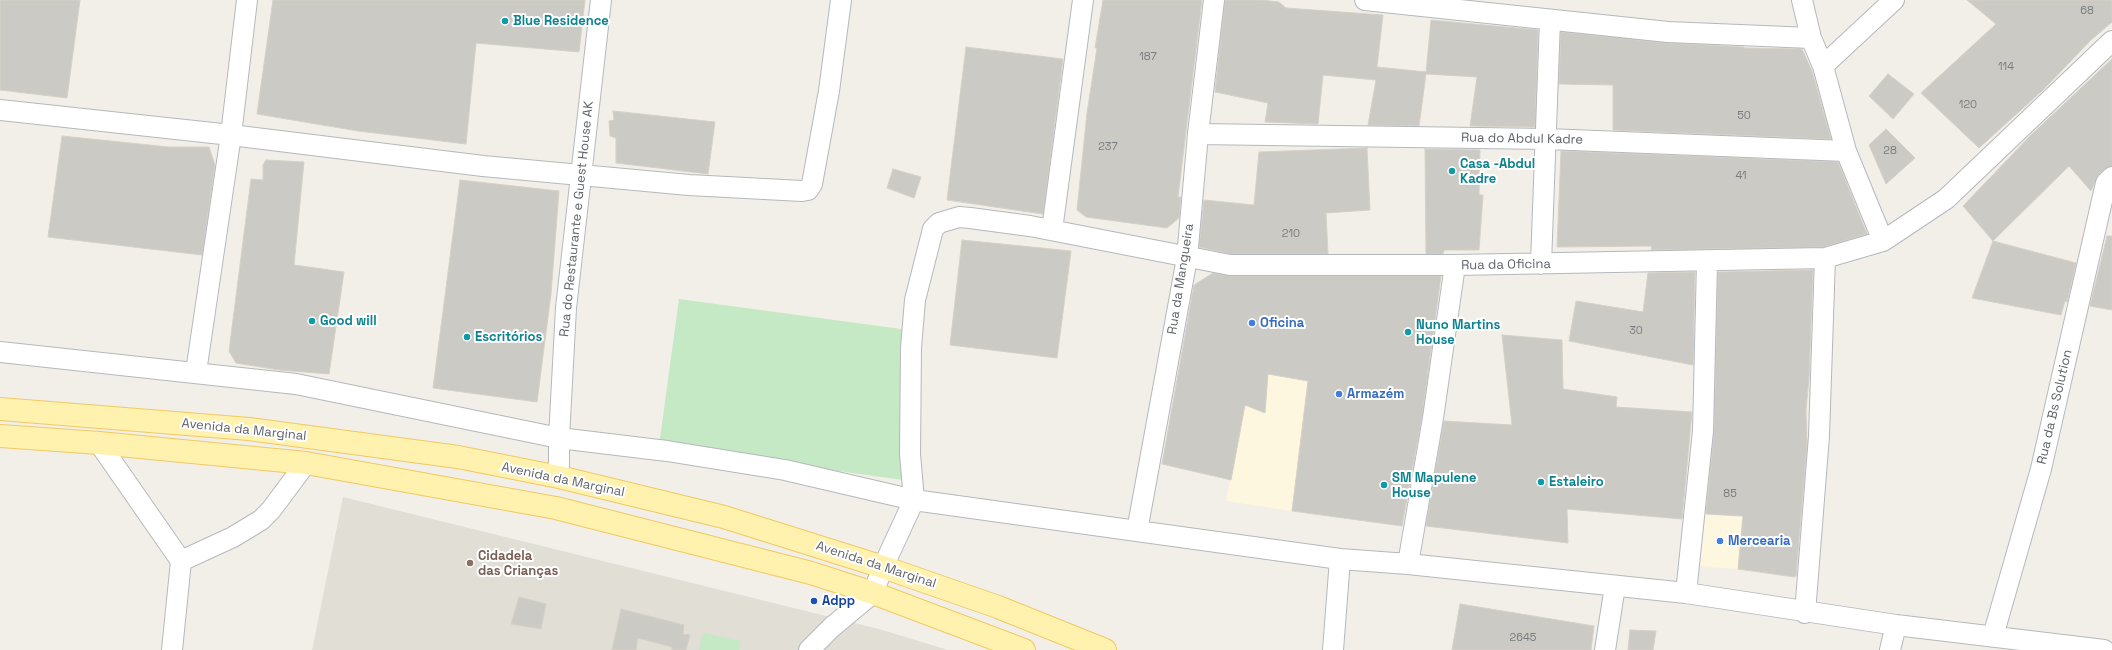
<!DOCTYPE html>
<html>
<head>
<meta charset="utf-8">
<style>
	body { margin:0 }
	canvas { display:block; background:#f1efe8 }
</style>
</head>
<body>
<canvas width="2112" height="650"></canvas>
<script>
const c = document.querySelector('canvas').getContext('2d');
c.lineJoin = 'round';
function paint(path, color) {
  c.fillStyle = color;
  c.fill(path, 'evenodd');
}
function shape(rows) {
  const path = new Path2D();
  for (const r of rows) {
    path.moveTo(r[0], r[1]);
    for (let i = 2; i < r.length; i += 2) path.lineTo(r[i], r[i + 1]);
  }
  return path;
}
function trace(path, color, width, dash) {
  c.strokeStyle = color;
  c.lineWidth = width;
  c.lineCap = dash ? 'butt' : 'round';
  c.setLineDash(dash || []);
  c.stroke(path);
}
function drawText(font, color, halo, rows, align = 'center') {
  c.font = font + ' "Space Grotesk",sans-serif';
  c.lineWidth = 4;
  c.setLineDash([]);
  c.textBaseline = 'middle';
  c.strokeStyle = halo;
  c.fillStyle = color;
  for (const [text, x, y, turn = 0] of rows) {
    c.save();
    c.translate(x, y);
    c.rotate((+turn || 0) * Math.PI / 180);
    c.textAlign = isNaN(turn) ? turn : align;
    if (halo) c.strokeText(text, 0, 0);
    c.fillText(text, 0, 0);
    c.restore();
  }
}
const commercial = shape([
	[1268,372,1312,382,1292,511,1226,501,1245,405,1265,410],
	[1701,514,1743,517,1738,569,1698,566]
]);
const education = shape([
	[343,497,879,629,948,650,312,650]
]);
const green = shape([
	[679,299,923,332,903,480,659,446],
	[703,633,741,641,739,650,699,650]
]);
const building = shape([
	[0,0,80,0,67,98,0,90,0,0],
	[273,0,585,0,579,52,476,43,466,144,358,131,257,114,273,0],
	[1103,0,1202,0,1178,197,1181,197,1179,218,1167,228,1086,217,1077,210,1087,113,1097,48,1095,48,1103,0],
	[1225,0,1261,0,1279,2,1286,8,1383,15,1377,67,1426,72,1431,20,1538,30,1535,127,1470,126,1477,77,1426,74,1419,126,1368,125,1376,80,1323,75,1318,124,1265,122,1268,103,1215,92,1225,0],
	[1967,0,2112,0,2112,22,2091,40,2043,90,1979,148,1921,93,1996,24,1967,0],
	[1561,32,1667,43,1744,47,1744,48,1802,49,1812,71,1831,139,1613,130,1613,85,1559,84,1561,32],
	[966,47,1063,59,1043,214,947,200,966,47],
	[2112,59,2112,166,2104,169,2098,175,2091,191,2069,166,1993,241,1963,206,2031,135,2112,59],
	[1888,74,1914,94,1893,119,1869,96,1888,74],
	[613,111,715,122,708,174,616,163,616,138,610,136,609,121,614,120,613,111],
	[1886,129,1915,158,1886,184,1869,145,1886,129],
	[62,136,169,147,209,147,215,165,202,255,48,237,62,136],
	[1367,148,1370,210,1326,213,1328,254,1231,254,1199,247,1204,200,1254,205,1259,152,1367,148],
	[1425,149,1480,150,1479,195,1483,195,1479,250,1444,250,1443,254,1426,254,1425,149],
	[1561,151,1838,162,1867,234,1823,247,1651,250,1652,246,1557,247,1561,151],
	[266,160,304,162,294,265,344,272,329,374,279,370,236,363,229,351,251,179,263,180,263,165,266,160],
	[893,169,921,177,914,198,887,188,893,169],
	[460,180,559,191,551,294,537,402,433,388,460,180],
	[2107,236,2112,236,2112,310,2090,306,2107,236],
	[962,240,1071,251,1057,358,950,345,962,240],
	[1993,241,2076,263,2067,302,2065,301,2061,315,1972,298,1993,241],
	[1813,270,1809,378,1806,410,1807,444,1796,576,1794,577,1738,569,1743,516,1706,514,1714,431,1718,272,1813,270],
	[1695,272,1693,365,1569,341,1576,301,1643,312,1648,273,1695,272],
	[1213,273,1230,276,1441,276,1422,416,1402,526,1292,511,1308,381,1268,374,1265,413,1245,405,1231,480,1162,464,1194,285,1213,273],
	[1502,335,1562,340,1563,389,1617,397,1616,407,1692,412,1682,519,1567,509,1568,543,1426,526,1444,421,1512,425,1502,335],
	[519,597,546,604,541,629,511,624,519,597],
	[1460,604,1594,626,1591,650,1452,650,1460,604],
	[621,609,684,625,683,634,690,635,686,650,672,650,672,647,638,638,636,650,612,650,621,609],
	[1630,630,1656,631,1653,650,1628,650,1630,630]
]);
const minor = shape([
	[1365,0,1668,32,1811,38],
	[1802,0,1811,38,1823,66,1846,151,1883,241],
	[1823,66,1894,0],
	[0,110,231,135,483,166,689,185,802,191,808,190,812,184,829,91,841,0],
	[1198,134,1547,139,1846,151],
	[1052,230,1083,0],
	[1541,264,1550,20],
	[0,352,296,384,559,438,667,451,785,470,914,500,1137,531,1340,559,1408,564,1686,593,1896,625,2104,650],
	[196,372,231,135,247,0],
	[99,443,181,561],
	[559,477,559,438,566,308,601,0],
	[1137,531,1187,258,1198,134,1214,0],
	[181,561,233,537,261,520,271,510,306,463],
	[1408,564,1433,418,1455,265],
	[1686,593,1703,431,1707,262],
	[1805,613,1819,436,1825,258],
	[1993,636,2041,469,2106,183,2112,177],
	[172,650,181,561],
	[809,650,832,627,873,593,883,567,914,500,910,454,911,348,915,300,933,229,939,223,959,217,970,218,1030,226,1230,265,1455,265,1825,258,1883,241,1946,199,2112,41],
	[1333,650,1340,559],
	[1605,650,1615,586],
	[1890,650,1896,625]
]);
const major = shape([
	[0,409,249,429,458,457,559,477,724,517,883,567,998,607,1105,650],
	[0,436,99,443,306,463,556,508,811,573,873,593,1024,650]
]);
const markers = [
	[505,21,4,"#0f9aa8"],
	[1452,171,4,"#0f9aa8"],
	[312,321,4,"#0f9aa8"],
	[1252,323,4,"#3f7fe0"],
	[1408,332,4,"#0f9aa8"],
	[467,337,4,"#0f9aa8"],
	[1339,394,4,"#3f7fe0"],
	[1541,482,4,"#0f9aa8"],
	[1384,485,4,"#0f9aa8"],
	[1720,541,4,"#3f7fe0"],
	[470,563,4,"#8d6e63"],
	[814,601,4,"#1a4fb4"]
];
const numberNames = [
	["68",2087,11],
	["187",1148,57],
	["114",2006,67],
	["120",1968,105],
	["50",1744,116],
	["237",1108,147],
	["28",1890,151],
	["41",1741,176],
	["210",1291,234],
	["30",1636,331],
	["85",1730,494],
	["2645",1523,638]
];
const cultureNames = [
	["Blue Residence",513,21],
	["Casa -Abdul",1460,164],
	["Kadre",1460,179],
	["Good will",320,321],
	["Nuno Martins",1416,325],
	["House",1416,340],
	["Escritórios",475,337],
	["SM Mapulene",1392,478],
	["House",1392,493],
	["Estaleiro",1549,482]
];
const streetNames = [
	["Rua do Abdul Kadre",1522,139,1],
	["Rua do Restaurante e Guest House AK",577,219,-84],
	["Rua da Oficina",1506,265,-1],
	["Rua da Mangueira",1181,279,-81],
	["Rua da Bs Solution",2055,407,-77],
	["Avenida da Marginal",244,430,6],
	["Avenida da Marginal",563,480,12],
	["Avenida da Marginal",876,565,18]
];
const shopNames = [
	["Oficina",1260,323],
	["Armazém",1347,394],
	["Mercearia",1728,541]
];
const educationNames = [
	["Cidadela",478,556],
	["das Crianças",478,571]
];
const transitNames = [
	["Adpp",822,601]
];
paint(commercial, '#fef7e0');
paint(education, '#e1ded6');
paint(green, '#c5e8c5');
paint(building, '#cccac5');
trace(building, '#d6d1c6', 1);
trace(minor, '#b5b8bc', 22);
trace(major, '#f2c960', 24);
trace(minor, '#fff', 20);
trace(major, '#fff2af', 22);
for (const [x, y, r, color] of markers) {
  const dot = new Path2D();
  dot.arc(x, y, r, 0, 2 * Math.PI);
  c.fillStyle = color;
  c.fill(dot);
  trace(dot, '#fff', 1.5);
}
drawText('11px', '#7a7d7f', null, numberNames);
drawText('bold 13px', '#0d838f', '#fff', cultureNames, 'left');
drawText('13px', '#5f6368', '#fff', streetNames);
drawText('bold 13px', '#366cbe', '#fff', shopNames, 'left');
drawText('bold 13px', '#785e54', '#fff', educationNames, 'left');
drawText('bold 13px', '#164399', '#fff', transitNames, 'left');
</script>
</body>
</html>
